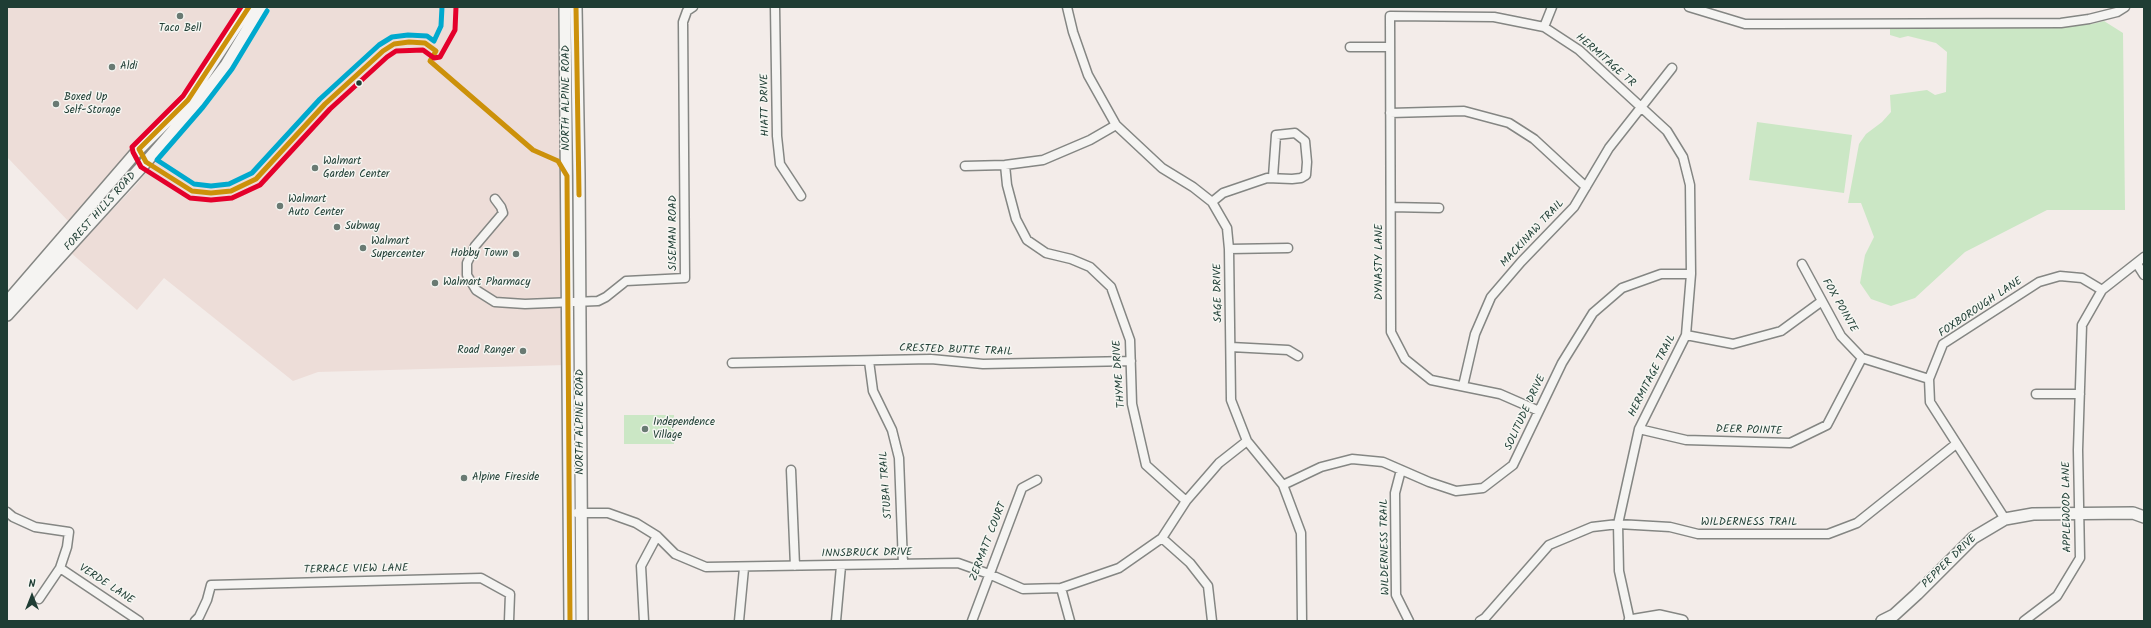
<!DOCTYPE html>
<html>
<head>
<meta charset="utf-8">
<style>
	body { margin:0 }
	#map { position:relative; width:2151px; height:628px; overflow:hidden; background:#f3ece9; font-family:Kalam,sans-serif }
	canvas { display:block }
	.frame { position:absolute; inset:0; border:8px solid #1f3d34; pointer-events:none }
	.north { position:absolute; left:12px; top:576px; width:40px; height:40px; -webkit-text-stroke:3px #f6f6f2; paint-order:stroke; rotate:0deg; font-size:11px; font-weight:700; line-height:16px; text-align:center; color:#1f3d34 }
	.north::after { content:''; display:block; margin:auto; width:14px; height:18px; background:#1f3d34; clip-path:polygon(50% 0,100% 100%,50% 72%,0 100%) }
</style>
</head>
<body>
<div id="map">
<canvas width="2151" height="628"></canvas>
<div class="frame"></div>
<div class="north">N</div>
</div>
<script>
const c = document.querySelector('canvas').getContext('2d');
c.lineJoin = 'round';
function paint(path, color) {
  c.fillStyle = color;
  c.fill(path, 'evenodd');
}
function shape(rows) {
  const path = new Path2D();
  for (const r of rows) {
    path.moveTo(r[0], r[1]);
    for (let i = 2; i < r.length; i += 2) path.lineTo(r[i], r[i + 1]);
  }
  return path;
}
function trace(path, color, width, dash) {
  c.strokeStyle = color;
  c.lineWidth = width;
  c.lineCap = dash ? 'butt' : 'round';
  c.setLineDash(dash || []);
  c.stroke(path);
}
function drawText(font, color, halo, rows, align = 'center') {
  c.font = font + ' Kalam,sans-serif';
  c.lineWidth = 3;
  c.setLineDash([]);
  c.textBaseline = 'middle';
  c.strokeStyle = halo;
  c.fillStyle = color;
  for (const [text, x, y, turn = 0] of rows) {
    c.save();
    c.translate(x, y);
    c.rotate((+turn || 0) * Math.PI / 180);
    c.textAlign = isNaN(turn) ? turn : align;
    if (halo) c.strokeText(text, 0, 0);
    c.fillText(text, 0, 0);
    c.restore();
  }
}
const built = shape([
	[7,7,238,7,187,86,70,223,7,157],
	[270,7,562,7,560,138,563,175,565,365,318,372,293,381,164,278,137,310,71,253,137,184,234,59]
]);
const green = shape([
	[2104,21,2123,33,2125,210,2047,210,1965,252,1915,298,1891,306,1871,299,1860,283,1865,255,1874,237,1861,203,1848,203,1859,144,1866,134,1882,122,1891,112,1890,95,1927,90,1935,95,1946,92,1947,52,1936,43,1908,36,1900,38,1890,35,1890,26,2050,26,2092,24],
	[1757,122,1852,135,1844,193,1749,180],
	[624,415,674,415,674,444,624,444]
]);
const street = shape([
	[775,7,777,136,780,164,801,196],
	[1067,7,1073,32,1088,75,1116,125,1162,168,1193,187,1212,202,1227,228,1229,249,1231,400,1247,441,1283,485,1301,533,1302,621],
	[1689,7,1745,24,1775,24,2061,23,2089,19,2117,12,2125,7],
	[1544,27,1552,7],
	[1350,47,1390,47],
	[1390,113,1464,111,1509,123,1534,139,1586,187],
	[1005,165,1007,185,1016,219,1027,240,1046,253,1071,259,1090,267,1111,287,1130,340,1132,404,1146,465,1186,501],
	[965,166,1005,165,1043,160,1090,140,1116,125],
	[495,199,501,207,503,213,475,246,467,263,467,275,476,290,495,302,525,304,598,301,606,297,626,281,685,278,683,22,687,11,693,7],
	[1212,202,1223,193,1267,178,1292,179,1301,178,1306,175,1307,162,1305,141,1295,133,1276,135,1273,177],
	[1391,207,1439,208],
	[1229,249,1288,248],
	[1802,264,1841,336,1862,358,1929,379],
	[2137,264,2144,275],
	[1686,335,1733,344,1781,331,1822,301],
	[1231,347,1288,350,1298,356],
	[869,361,873,391,892,430,899,458,903,564],
	[732,363,931,359,983,364,1131,361],
	[1463,386,1475,334,1491,297,1521,262,1574,207,1609,148,1672,68],
	[2036,394,2080,394],
	[1539,411,1500,394,1431,380,1405,359,1391,332,1390,16,1494,17,1544,27,1579,50,1667,131,1683,157,1690,185,1691,274,1686,335,1639,429,1618,524,1619,571,1630,621],
	[1639,429,1686,440,1790,443,1827,425,1862,358],
	[791,470,795,566],
	[1401,470,1395,493,1396,595,1409,621],
	[1283,485,1321,467,1352,459,1383,462,1429,482,1456,491,1483,488,1513,465,1562,363,1593,313,1622,288,1661,274,1691,274],
	[7,512,13,517,35,527,69,532,67,547,60,568,39,599],
	[577,513,608,513,636,523,657,536,675,554,706,567,958,563,989,574,1023,589,1061,588,1119,568,1162,538],
	[2005,519,1930,402,1929,379,1943,344,2039,282,2060,276,2082,278,2102,290],
	[60,568,139,621],
	[1061,588,1070,621],
	[195,621,199,617,207,600,211,585,481,578,510,594,509,621],
	[644,621,641,566,657,536],
	[739,621,744,568],
	[836,621,841,566],
	[972,621,1022,488,1037,480],
	[1212,621,1208,586,1190,563,1162,538,1186,501,1219,463,1247,441],
	[1480,621,1485,618,1549,545,1592,527,1618,524,1670,527,1698,534,1828,534,1857,523,1956,444],
	[2024,621,2057,596,2080,558,2078,450,2082,325,2102,290,2144,257]
]);
const secondary = shape([
	[565,7,570,621],
	[576,7,579,176,582,621],
	[7,302,139,149,188,100,249,7],
	[7,315,146,162,198,102,226,65,261,7],
	[1630,621,1660,616,1682,621],
	[1882,621,1894,615,1917,594,1973,538,2005,519,2033,514,2133,513,2144,517]
]);
const bus1 = shape([
	[249,7,188,100,139,149,146,162,192,191,211,193,231,191,256,179,325,104,383,51,394,44,409,42,425,43,436,51,430,61,533,150,558,161,567,176,570,621],
	[576,7,579,195]
]);
const bus2 = shape([
	[241,7,183,96,132,147,133,152,141,167,190,198,211,200,232,198,260,185,330,109,387,57,396,51,423,50,434,58,440,57,455,30,456,7]
]);
const bus3 = shape([
	[267,11,232,69,203,107,157,160,194,184,211,186,229,184,252,173,320,99,379,45,392,37,408,35,427,36,434,41,441,26,442,7]
]);
const markers = [
	[180,16,4,"#697a73"],
	[112,67,4,"#697a73"],
	[359,83,3.5,"#1f3d34"],
	[56,104,4,"#697a73"],
	[315,168,4,"#697a73"],
	[280,206,4,"#697a73"],
	[337,227,4,"#697a73"],
	[363,248,4,"#697a73"],
	[516,254,4,"#697a73"],
	[435,283,4,"#697a73"],
	[523,351,4,"#697a73"],
	[645,429,4,"#697a73"],
	[464,478,4,"#697a73"]
];
const poiNames = [
	["Taco Bell",180,29,"center"],
	["Aldi",120,67],
	["Boxed Up",64,98],
	["Self-Storage",64,111],
	["Walmart",323,162],
	["Garden Center",323,175],
	["Walmart",288,200],
	["Auto Center",288,213],
	["Subway",345,227],
	["Walmart",371,242],
	["Supercenter",371,255],
	["Hobby Town",508,254,"right"],
	["Walmart Pharmacy",443,283],
	["Road Ranger",515,351,"right"],
	["Independence",653,423],
	["Village",653,436],
	["Alpine Fireside",472,478]
];
const streetNames = [
	["HERMITAGE TR",1605,61,41],
	["NORTH ALPINE ROAD",567,98,-90],
	["HIATT DRIVE",766,105,-91],
	["FOREST HILLS ROAD",101,212,-48],
	["SISEMAN ROAD",674,233,-90],
	["MACKINAW TRAIL",1533,234,-47],
	["DYNASTY LANE",1380,262,-90],
	["SAGE DRIVE",1219,293,-91],
	["FOX POINTE",1839,306,60],
	["FOXBOROUGH LANE",1981,308,-34],
	["CRESTED BUTTE TRAIL",956,351,2],
	["THYME DRIVE",1120,374,-94],
	["HERMITAGE TRAIL",1653,376,-63],
	["SOLITUDE DRIVE",1526,413,-65],
	["NORTH ALPINE ROAD",581,422,-90],
	["DEER POINTE",1749,431,2],
	["STUBAI TRAIL",887,485,-94],
	["APPLEWOOD LANE",2068,507,-91],
	["WILDERNESS TRAIL",1749,523],
	["ZERMATT COURT",989,542,-69],
	["WILDERNESS TRAIL",1386,547,-91],
	["INNSBRUCK DRIVE",867,554,-1],
	["PEPPER DRIVE",1950,562,-44],
	["TERRACE VIEW LANE",356,570,-1],
	["VERDE LANE",106,585,33]
];
paint(built, '#edddd8');
paint(green, '#cbe7c5');
trace(street, '#848683', 11);
trace(secondary, '#848683', 14);
trace(street, '#f5f4f2', 8);
trace(secondary, '#f5f4f2', 11);
trace(bus1, '#cc910a', 5);
trace(bus2, '#e4002b', 5);
trace(bus3, '#00a9ce', 5);
for (const [x, y, r, color] of markers) {
  const dot = new Path2D();
  dot.arc(x, y, r, 0, 2 * Math.PI);
  c.fillStyle = color;
  c.fill(dot);
  trace(dot, '#f6f6f2', 1.5);
}
drawText('11px', '#1f3d34', '#f6f6f2', poiNames, 'left');
drawText('11px', '#1f3d34', '#f6f6f2', streetNames);
</script>
</body>
</html>
